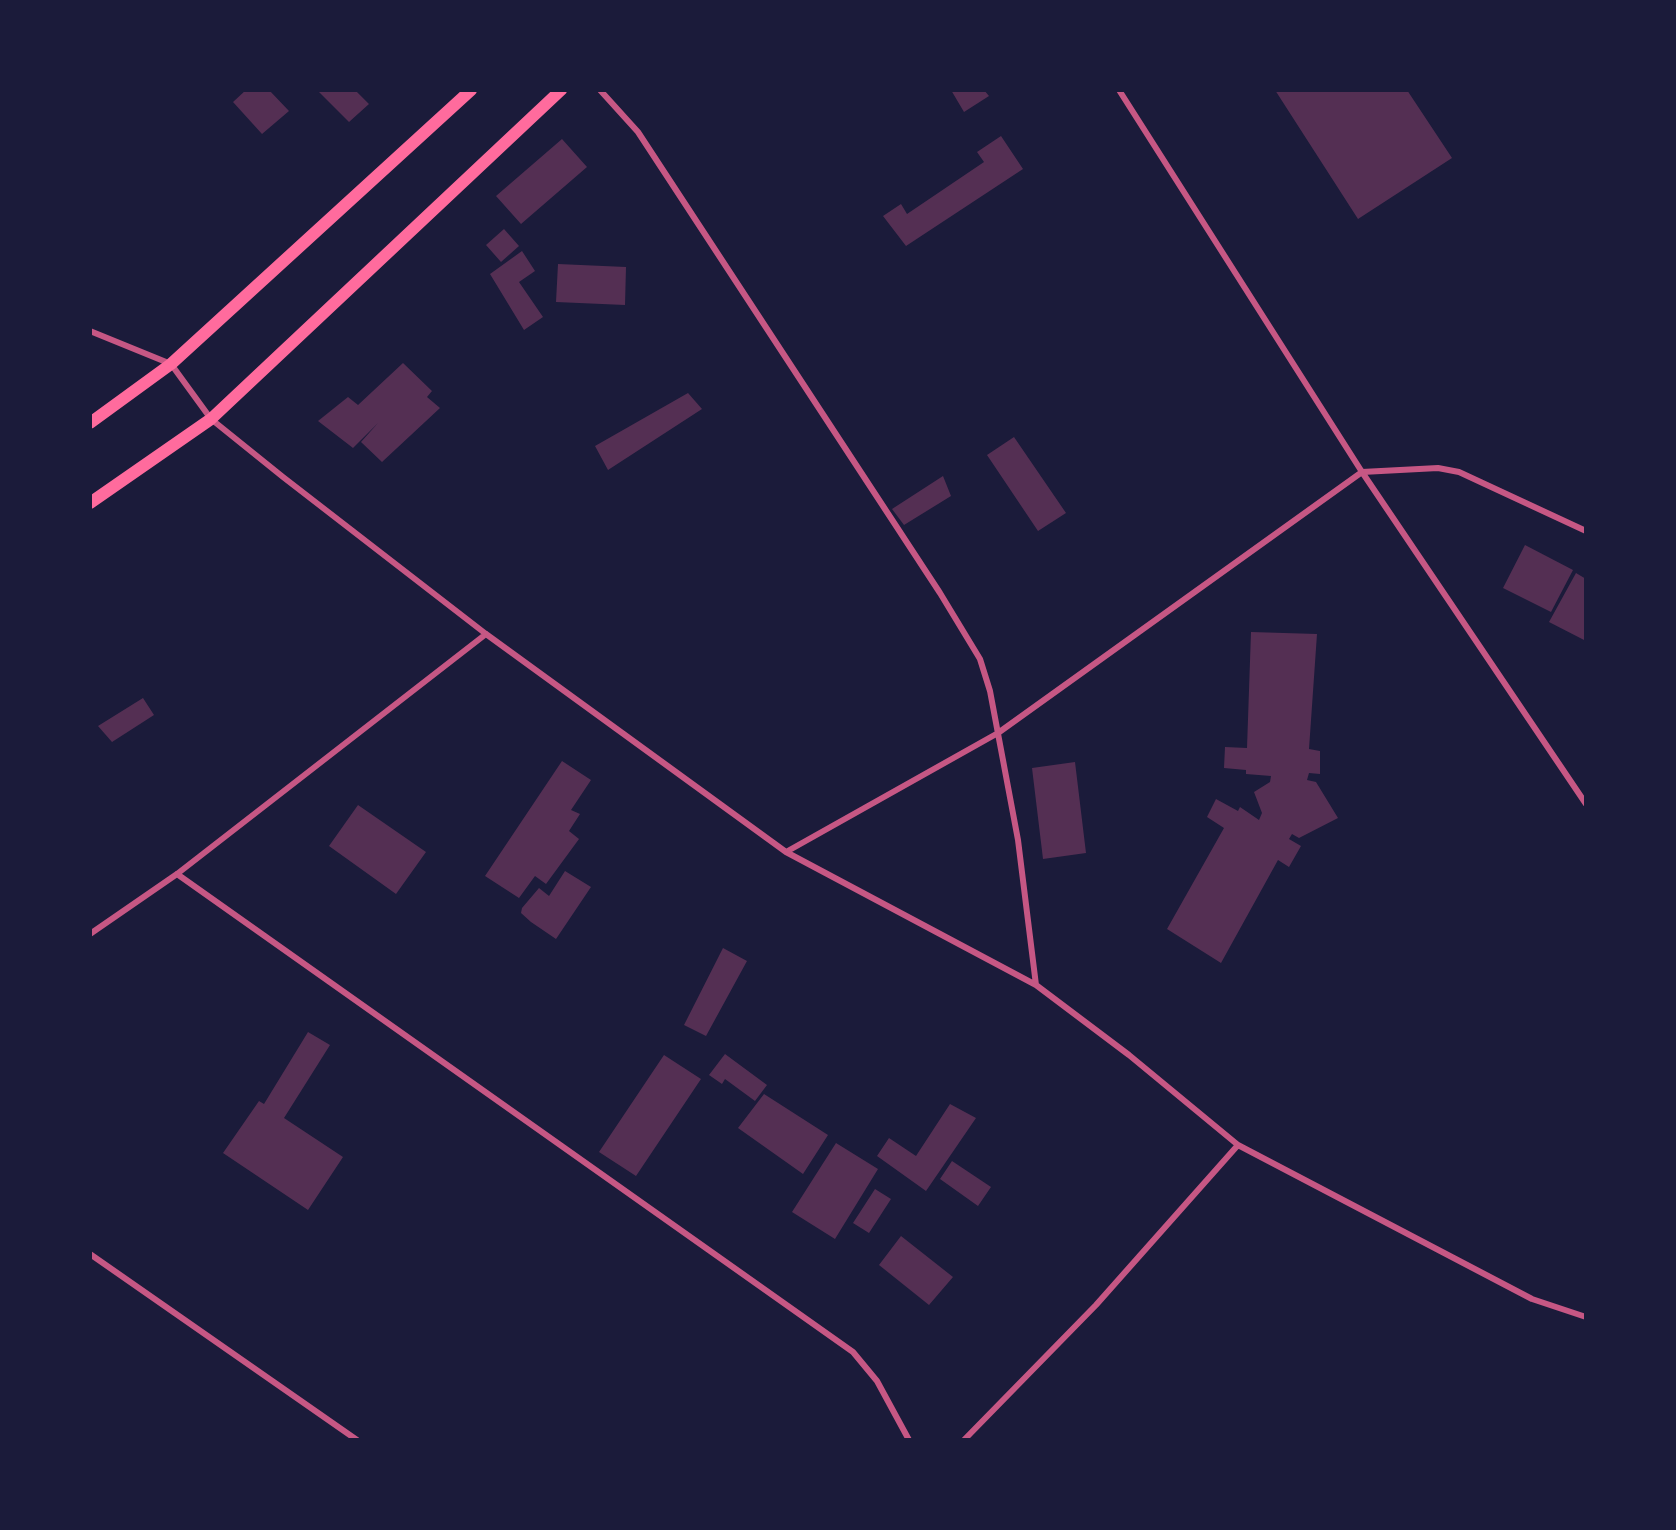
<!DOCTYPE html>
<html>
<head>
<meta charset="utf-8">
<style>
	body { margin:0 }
	#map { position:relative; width:1676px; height:1530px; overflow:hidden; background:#1b1b3a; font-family:Jost,sans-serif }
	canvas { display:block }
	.frame { position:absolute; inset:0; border:92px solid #1b1b3a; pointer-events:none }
</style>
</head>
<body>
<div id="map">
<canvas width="1676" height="1530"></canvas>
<div class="frame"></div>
</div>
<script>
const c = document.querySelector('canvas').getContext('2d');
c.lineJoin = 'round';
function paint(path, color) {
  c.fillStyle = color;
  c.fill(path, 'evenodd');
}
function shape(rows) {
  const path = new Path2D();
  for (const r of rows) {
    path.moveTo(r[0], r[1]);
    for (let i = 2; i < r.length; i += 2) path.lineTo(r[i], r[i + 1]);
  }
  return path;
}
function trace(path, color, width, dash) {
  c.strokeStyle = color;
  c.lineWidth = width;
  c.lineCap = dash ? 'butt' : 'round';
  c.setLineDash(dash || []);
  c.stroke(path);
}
const building = shape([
	[246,90,269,90,289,111,262,134,233,102],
	[317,90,355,90,369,104,349,122],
	[951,90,984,90,989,96,964,112],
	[1275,90,1407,90,1452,158,1358,219],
	[1001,136,1023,169,906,246,883,216,901,204,907,214,984,162,977,152],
	[562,139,587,167,521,224,496,196],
	[504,229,519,246,501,262,486,245],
	[522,251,535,271,519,282,543,317,524,330,490,274],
	[558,264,626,267,625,305,556,302],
	[403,363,432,391,427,397,440,408,382,462,361,442,378,423,353,448,318,421,348,397,358,405],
	[688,393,702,409,608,470,595,446],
	[1014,437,1066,513,1038,531,987,455],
	[943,476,951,496,904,525,892,509],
	[1525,545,1573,570,1551,612,1503,588],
	[1576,573,1586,579,1586,641,1549,622],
	[1251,632,1317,634,1309,749,1320,751,1320,774,1309,773,1307,780,1316,782,1338,818,1299,838,1292,834,1289,839,1301,846,1289,867,1278,860,1221,963,1167,929,1224,828,1207,817,1216,799,1238,811,1240,807,1259,820,1262,813,1254,792,1270,782,1271,776,1246,774,1246,770,1224,768,1225,747,1247,748],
	[143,698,154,715,112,742,98,726],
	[562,761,591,780,571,810,580,814,569,831,579,839,546,884,535,876,519,898,485,876],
	[1075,762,1086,853,1043,859,1032,768],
	[358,805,426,852,396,894,329,846],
	[565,871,591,887,556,939,531,922,521,913,522,908,539,888,549,896],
	[723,948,747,961,706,1036,684,1025],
	[308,1032,330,1045,284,1118,343,1157,308,1210,223,1153,259,1101,264,1104],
	[725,1054,767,1085,755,1101,725,1079,722,1084,709,1075],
	[664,1055,701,1079,636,1176,599,1152],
	[764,1094,828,1135,803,1174,738,1128],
	[950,1104,976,1118,926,1191,877,1156,889,1138,916,1156],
	[836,1143,878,1169,835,1239,792,1212],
	[952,1161,991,1187,978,1206,940,1179],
	[875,1189,891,1199,869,1233,853,1223],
	[901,1236,953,1277,929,1305,879,1265]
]);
const minor = shape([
	[600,90,638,132,940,593,980,659,990,691,1018,840,1036,985],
	[1119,90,1362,472,1586,804],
	[90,331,171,364,211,419,283,477,486,634,786,852,1036,985,1129,1055,1238,1145,1532,1299,1586,1317],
	[786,852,998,733,1362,472,1438,468,1459,472,1586,531],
	[177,874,853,1352,877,1381,909,1440],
	[90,934,177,874,486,634],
	[90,1254,357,1440],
	[964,1440,1096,1305,1238,1145]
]);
const secondary = shape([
	[90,423,171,364,471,90],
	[90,503,211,419,561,90]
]);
paint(building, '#542f53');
trace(minor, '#c65784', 6);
trace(secondary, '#ff6b9d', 12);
</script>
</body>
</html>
